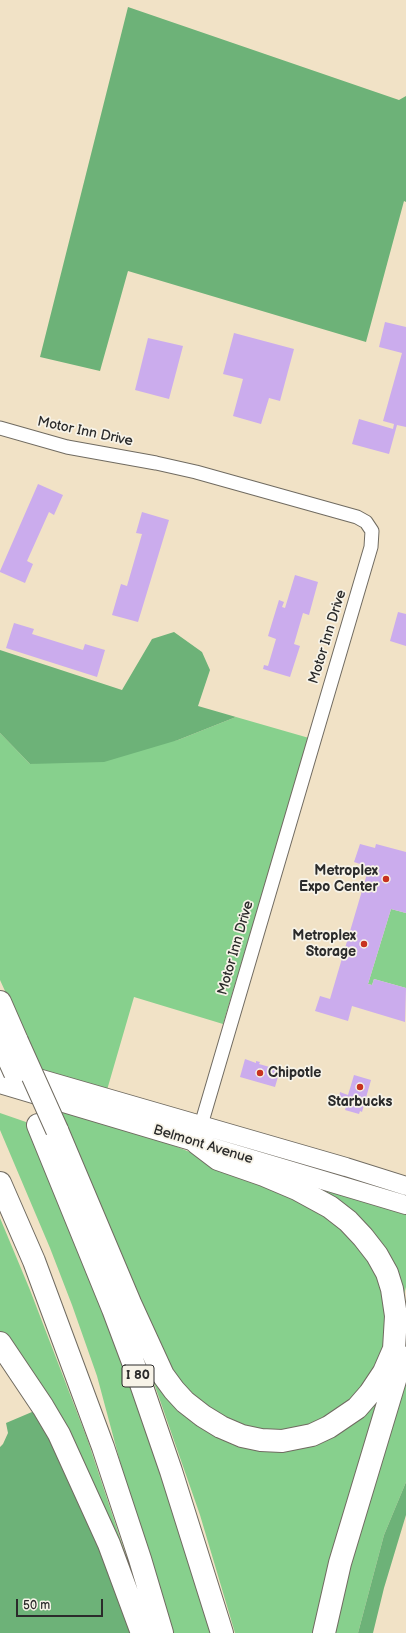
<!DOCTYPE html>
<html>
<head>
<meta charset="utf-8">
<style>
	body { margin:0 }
	#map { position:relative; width:406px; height:1633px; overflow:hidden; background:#f1e2c6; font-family:"Balsamiq Sans",sans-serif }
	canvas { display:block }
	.scale { position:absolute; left:16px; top:1599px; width:87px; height:18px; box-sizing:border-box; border:2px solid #2b2b2b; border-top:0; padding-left:5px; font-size:12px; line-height:14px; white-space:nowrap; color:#2b2b2b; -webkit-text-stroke:3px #f7f3e8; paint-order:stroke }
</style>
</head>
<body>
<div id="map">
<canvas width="406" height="1633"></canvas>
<div class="scale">50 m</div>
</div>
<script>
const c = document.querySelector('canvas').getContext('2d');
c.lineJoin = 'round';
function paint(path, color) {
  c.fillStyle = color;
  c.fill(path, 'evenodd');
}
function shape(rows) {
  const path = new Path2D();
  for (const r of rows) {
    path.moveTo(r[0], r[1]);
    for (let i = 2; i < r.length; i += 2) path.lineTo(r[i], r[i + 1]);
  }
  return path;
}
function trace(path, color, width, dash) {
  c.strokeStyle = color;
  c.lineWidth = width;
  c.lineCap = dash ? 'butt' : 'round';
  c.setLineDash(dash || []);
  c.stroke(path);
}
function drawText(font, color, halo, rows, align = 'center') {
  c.font = font + ' "Balsamiq Sans",sans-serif';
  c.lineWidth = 3.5;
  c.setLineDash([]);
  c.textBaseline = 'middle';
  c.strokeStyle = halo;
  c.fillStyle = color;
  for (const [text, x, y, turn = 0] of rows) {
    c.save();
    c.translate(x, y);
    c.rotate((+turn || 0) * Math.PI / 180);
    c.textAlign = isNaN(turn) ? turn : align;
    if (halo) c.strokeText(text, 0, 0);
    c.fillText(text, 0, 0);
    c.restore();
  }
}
const green = shape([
	[236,717,309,738,223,1024,134,997,107,1090,41,1070,0,980,0,733,30,764,178,740],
	[391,909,406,913,406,988,374,979,372,985,368,984],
	[59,1109,140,1132,302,1197,366,1250,385,1294,387,1340,379,1364,357,1397,316,1423,292,1431,265,1431,239,1427,208,1411,174,1375,141,1313,73,1140],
	[0,1113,26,1122,29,1129,131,1381,214,1633,172,1633,130,1499,97,1376,72,1305,50,1248,0,1130],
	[321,1189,406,1213,406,1287,401,1305,349,1212],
	[0,1218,30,1290,88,1441,132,1574,15,1350,0,1331],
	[148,1366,183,1405,284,1445,384,1384,319,1633,235,1633,200,1515],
	[406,1370,406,1482,384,1535,358,1633,331,1633]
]);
const forest = shape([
	[128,7,399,100,406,96,406,202,404,201,366,342,128,271,100,371,40,357],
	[174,632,202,652,210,670,198,706,236,717,178,740,104,762,30,764,0,733,0,650,122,690,152,639],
	[39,1409,70,1468,133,1633,0,1633,0,1447,3,1444,8,1433,6,1423],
	[406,1482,406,1515,384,1588,373,1633,358,1633,384,1535]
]);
const building = shape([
	[385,322,406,327,406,427,397,425,389,454,352,444,359,419,393,429,394,424,383,421,402,353,379,347],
	[234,333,294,349,280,401,269,398,261,424,233,416,243,379,223,374],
	[148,338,183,346,169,399,135,390],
	[38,484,63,495,54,515,49,512,27,561,33,564,25,583,0,572,0,571],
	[142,512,169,520,138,622,112,615,121,584,127,586,142,534,136,533],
	[295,575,318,582,309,615,303,613,294,644,300,646,290,677,263,669,264,665,268,666,276,639,268,636,279,600,284,602,282,607,285,608],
	[398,612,406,614,406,646,390,641],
	[14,623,34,629,32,634,83,650,85,644,105,650,97,677,6,648],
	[360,844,375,848,376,844,406,852,406,913,391,909,368,984,372,985,374,979,406,988,405,1022,352,1006,348,1021,315,1011,320,996,330,999,369,867,354,862],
	[245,1059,256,1063,256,1061,260,1062,259,1064,280,1070,275,1087,240,1077],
	[354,1075,371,1080,362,1112,360,1111,359,1114,345,1110,346,1107,344,1106,346,1100,339,1098,340,1092,348,1095]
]);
const street = shape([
	[0,428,67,447,156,463,196,472,357,517,366,522,372,531,371,547,201,1125]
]);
const secondary = shape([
	[0,1067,346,1167,406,1186],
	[0,1084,406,1205]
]);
const highway = shape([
	[0,1002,17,1041],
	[38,1125,113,1309,140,1381,171,1471,222,1633],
	[57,1130,130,1303,163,1375,174,1390,185,1402,203,1416,221,1427,242,1436,261,1440,282,1441,312,1435,329,1427,357,1408,370,1393,384,1372,394,1349,396,1316,392,1289,387,1273,377,1255,363,1237,348,1221,330,1207,297,1189,264,1175,218,1159,197,1143],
	[0,1183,34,1261,103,1447,140,1559,162,1633],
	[0,1343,43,1407,59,1434,109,1544,142,1633],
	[324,1633,340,1563,402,1357]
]);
const highwayBridge = shape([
	[0,1040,15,1073],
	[17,1041,57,1130]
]);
const markers = [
	[386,879,4,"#c8321e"],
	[364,944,4,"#c8321e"],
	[260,1073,4,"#c8321e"],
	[360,1087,4,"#c8321e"]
];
const shields = [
	[138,1376,32]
];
const shieldNames = [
	["I 80",138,1376]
];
const streetNames = [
	["Motor Inn Drive",85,432,12],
	["Motor Inn Drive",328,637,-73],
	["Motor Inn Drive",236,948,-74],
	["Belmont Avenue",203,1145,17]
];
const poiNames = [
	["Metroplex",378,871],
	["Expo Center",378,887],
	["Metroplex",356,936],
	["Storage",356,952],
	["Chipotle",268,1073,"left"],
	["Starbucks",360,1102,"center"]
];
paint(green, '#87d08d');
paint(forest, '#6db278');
paint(building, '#cbaced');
trace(street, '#706b61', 15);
trace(secondary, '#706b61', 20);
trace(highway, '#706b61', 24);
trace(street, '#fff', 13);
trace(secondary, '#fff', 18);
trace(highway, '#fff', 22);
trace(highwayBridge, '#706b61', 24, []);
trace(highwayBridge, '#fff', 22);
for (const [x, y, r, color] of markers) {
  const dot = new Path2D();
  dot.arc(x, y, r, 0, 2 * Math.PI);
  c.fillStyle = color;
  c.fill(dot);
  trace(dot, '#f7f3e8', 1.5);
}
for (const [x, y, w] of shields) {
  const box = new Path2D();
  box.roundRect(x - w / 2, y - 11, w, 22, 3);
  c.fillStyle = '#f7f3e8';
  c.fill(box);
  trace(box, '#2b2b2b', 1);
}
drawText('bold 13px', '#2b2b2b', null, shieldNames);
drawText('14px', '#2b2b2b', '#f7f3e8', streetNames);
drawText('bold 14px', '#2b2b2b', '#f7f3e8', poiNames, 'right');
</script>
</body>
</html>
